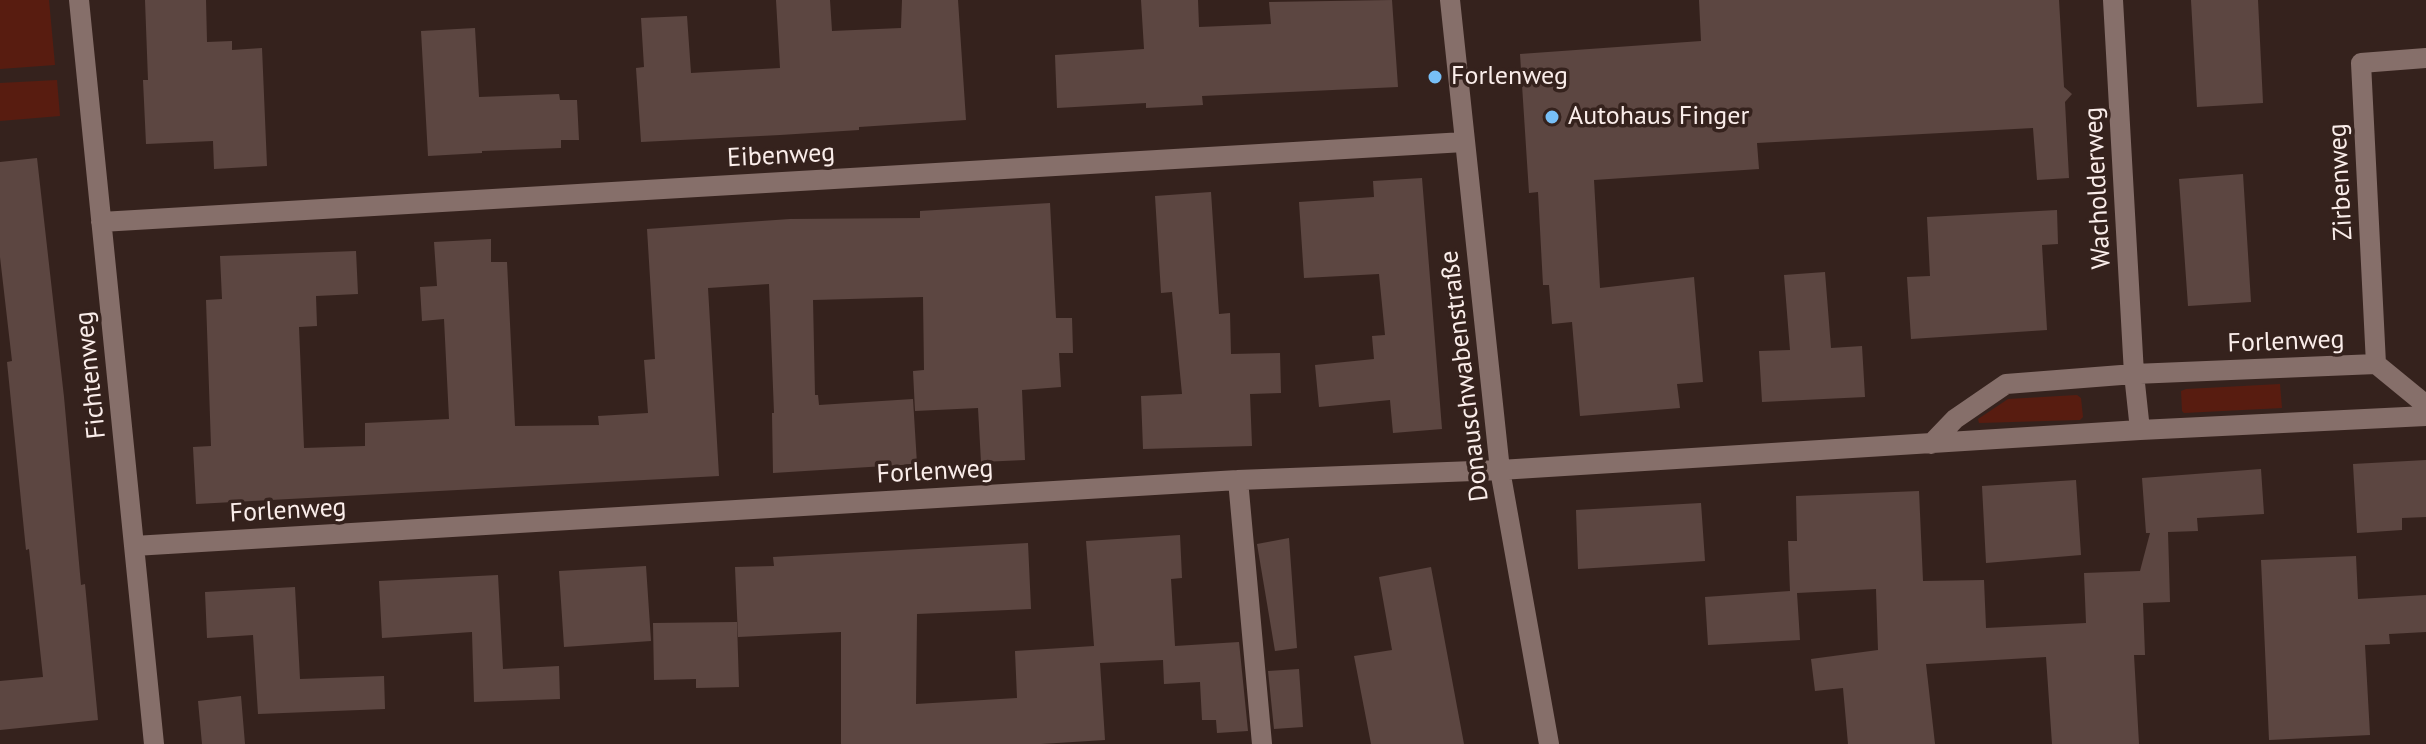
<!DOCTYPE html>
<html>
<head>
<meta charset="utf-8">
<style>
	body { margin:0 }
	canvas { display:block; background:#35221d }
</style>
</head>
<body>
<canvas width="2426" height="744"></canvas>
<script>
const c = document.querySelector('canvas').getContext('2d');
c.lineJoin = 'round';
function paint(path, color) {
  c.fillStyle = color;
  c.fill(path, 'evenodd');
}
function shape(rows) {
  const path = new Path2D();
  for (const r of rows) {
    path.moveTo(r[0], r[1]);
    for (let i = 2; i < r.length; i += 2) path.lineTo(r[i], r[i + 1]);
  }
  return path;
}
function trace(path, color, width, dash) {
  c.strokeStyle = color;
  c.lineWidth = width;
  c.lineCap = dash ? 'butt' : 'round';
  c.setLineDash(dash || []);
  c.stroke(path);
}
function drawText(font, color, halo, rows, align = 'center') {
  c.font = font + ' "PT Sans",sans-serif';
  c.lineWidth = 7;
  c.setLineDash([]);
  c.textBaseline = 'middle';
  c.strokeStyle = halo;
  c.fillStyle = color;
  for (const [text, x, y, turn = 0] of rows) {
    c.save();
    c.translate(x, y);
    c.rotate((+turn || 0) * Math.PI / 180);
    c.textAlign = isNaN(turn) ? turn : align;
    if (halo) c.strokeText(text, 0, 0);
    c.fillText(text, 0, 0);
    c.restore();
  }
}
const green = shape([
	[0,0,49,0,55,65,0,69],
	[57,80,60,116,0,121,0,83],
	[2280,384,2282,408,2184,413,2182,411,2181,391,2186,389],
	[2077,395,2081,398,2083,417,2080,420,1979,423,1978,419,2008,399]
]);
const building = shape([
	[145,0,206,0,207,42,232,41,232,50,262,48,267,166,214,169,213,141,146,144,143,80,148,80],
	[776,0,830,0,832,31,901,28,902,0,958,0,966,120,859,127,859,130,780,135,641,142,636,68,644,67,641,18,687,16,691,73,780,68],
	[1141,0,1198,0,1199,27,1271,24,1269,2,1392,0,1398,87,1202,96,1203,105,1146,108,1146,103,1057,108,1055,55,1144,49],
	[1699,0,2059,0,2064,87,2072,94,2065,102,2069,178,2037,180,2033,128,1757,143,1759,169,1594,180,1600,288,1694,277,1703,382,1677,384,1680,408,1580,416,1572,322,1552,324,1549,285,1543,285,1538,192,1529,193,1520,54,1701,41],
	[2191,0,2258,0,2263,103,2197,107],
	[475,28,479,97,559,94,560,100,577,100,579,140,561,140,561,148,482,151,482,153,428,156,421,31],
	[37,158,64,397,81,585,85,584,98,720,0,730,0,681,43,677,29,549,26,550,7,362,12,361,0,257,0,162],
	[2243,174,2251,302,2188,306,2179,179],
	[1422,178,1442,429,1393,433,1390,400,1319,407,1315,365,1374,359,1372,336,1385,335,1379,274,1304,278,1299,202,1374,197,1373,181],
	[1211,192,1219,314,1230,313,1231,354,1280,353,1281,393,1250,394,1252,446,1143,449,1141,396,1182,394,1172,292,1161,293,1155,196],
	[1050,203,1056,318,1072,318,1073,353,1059,353,1061,387,1022,390,1025,460,981,462,978,408,915,411,913,371,924,370,923,297,813,300,815,395,818,395,819,405,913,399,917,464,773,473,772,413,774,413,769,284,708,288,719,476,196,504,193,447,211,446,206,300,222,299,220,256,356,251,358,294,316,296,317,326,299,327,304,448,365,446,365,423,449,419,444,319,422,321,420,287,437,286,434,242,491,239,491,262,507,262,515,426,599,425,598,416,648,413,644,360,655,359,647,229,790,219,920,218,920,211],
	[2057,210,2058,244,2042,245,2047,330,1911,339,1907,277,1930,276,1927,217],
	[1825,272,1831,348,1862,346,1865,397,1762,402,1759,351,1790,350,1784,275],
	[2426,460,2426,517,2402,518,2402,530,2357,533,2353,464],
	[2261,469,2264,514,2197,518,2198,531,2168,532,2170,602,2143,603,2145,655,2134,655,2139,744,2052,744,2046,657,1926,664,1935,744,1848,744,1843,688,1815,691,1811,659,1878,650,1876,589,1797,593,1800,640,1708,645,1705,597,1790,591,1788,541,1797,541,1796,496,1919,491,1923,581,1984,580,1986,628,2086,623,2084,573,2140,571,2150,533,2146,533,2142,478],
	[2076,480,2081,555,1986,563,1982,486],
	[1701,503,1705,561,1578,569,1576,510],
	[1180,535,1182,578,1171,579,1175,646,1239,642,1248,731,1217,733,1216,720,1202,720,1200,682,1164,684,1163,660,1100,663,1105,740,1041,744,841,744,841,632,738,637,735,567,774,566,773,557,1028,543,1031,609,917,614,916,704,1017,698,1015,651,1094,646,1086,541],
	[1289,538,1297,648,1275,651,1257,544],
	[2356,556,2358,599,2426,595,2426,632,2389,634,2390,644,2365,645,2370,735,2269,740,2261,560],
	[646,566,651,641,564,647,559,571],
	[1431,567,1464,744,1371,744,1354,656,1392,650,1379,577],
	[498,575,503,669,559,666,560,699,474,702,472,632,382,638,379,581],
	[295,587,300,679,384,676,385,709,258,714,253,635,207,638,205,592],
	[737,622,739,687,696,688,696,679,654,680,653,623],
	[1299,669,1303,727,1274,729,1268,671],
	[241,696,245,744,202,744,198,701]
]);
const minor = shape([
	[79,0,154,744],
	[1450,0,1500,470,1549,744],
	[2113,0,2134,374,2140,430],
	[101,222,1464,142],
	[2376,364,2361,63,2426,58],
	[1931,444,1955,419,2006,384,2134,374,2376,364,2426,405],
	[1238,480,1262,744],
	[134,546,1238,480,1500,470,2140,430,2426,416]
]);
const markers = [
	[1435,77,8,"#77bff7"],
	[1552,117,8,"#77bff7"]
];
const poiNames = [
	["Forlenweg",1451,77],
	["Autohaus Finger",1568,117]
];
const streetNames = [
	["Eibenweg",781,156,-3],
	["Zirbenweg",2341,182,-93],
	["Wacholderweg",2098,188,-93],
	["Forlenweg",2286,342,-2],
	["Fichtenweg",91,375,-96],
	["Donauschwabenstraße",1465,376,-97],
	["Forlenweg",935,472,-3],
	["Forlenweg",288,511,-3]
];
paint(green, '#581c10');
paint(building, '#5c4641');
trace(minor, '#866f6a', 20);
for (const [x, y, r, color] of markers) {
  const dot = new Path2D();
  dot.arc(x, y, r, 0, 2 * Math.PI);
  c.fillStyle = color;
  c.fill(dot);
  trace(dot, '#35221d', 3);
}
drawText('26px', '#faedea', '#35221d', poiNames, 'left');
drawText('26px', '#faedea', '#35221d', streetNames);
</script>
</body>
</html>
